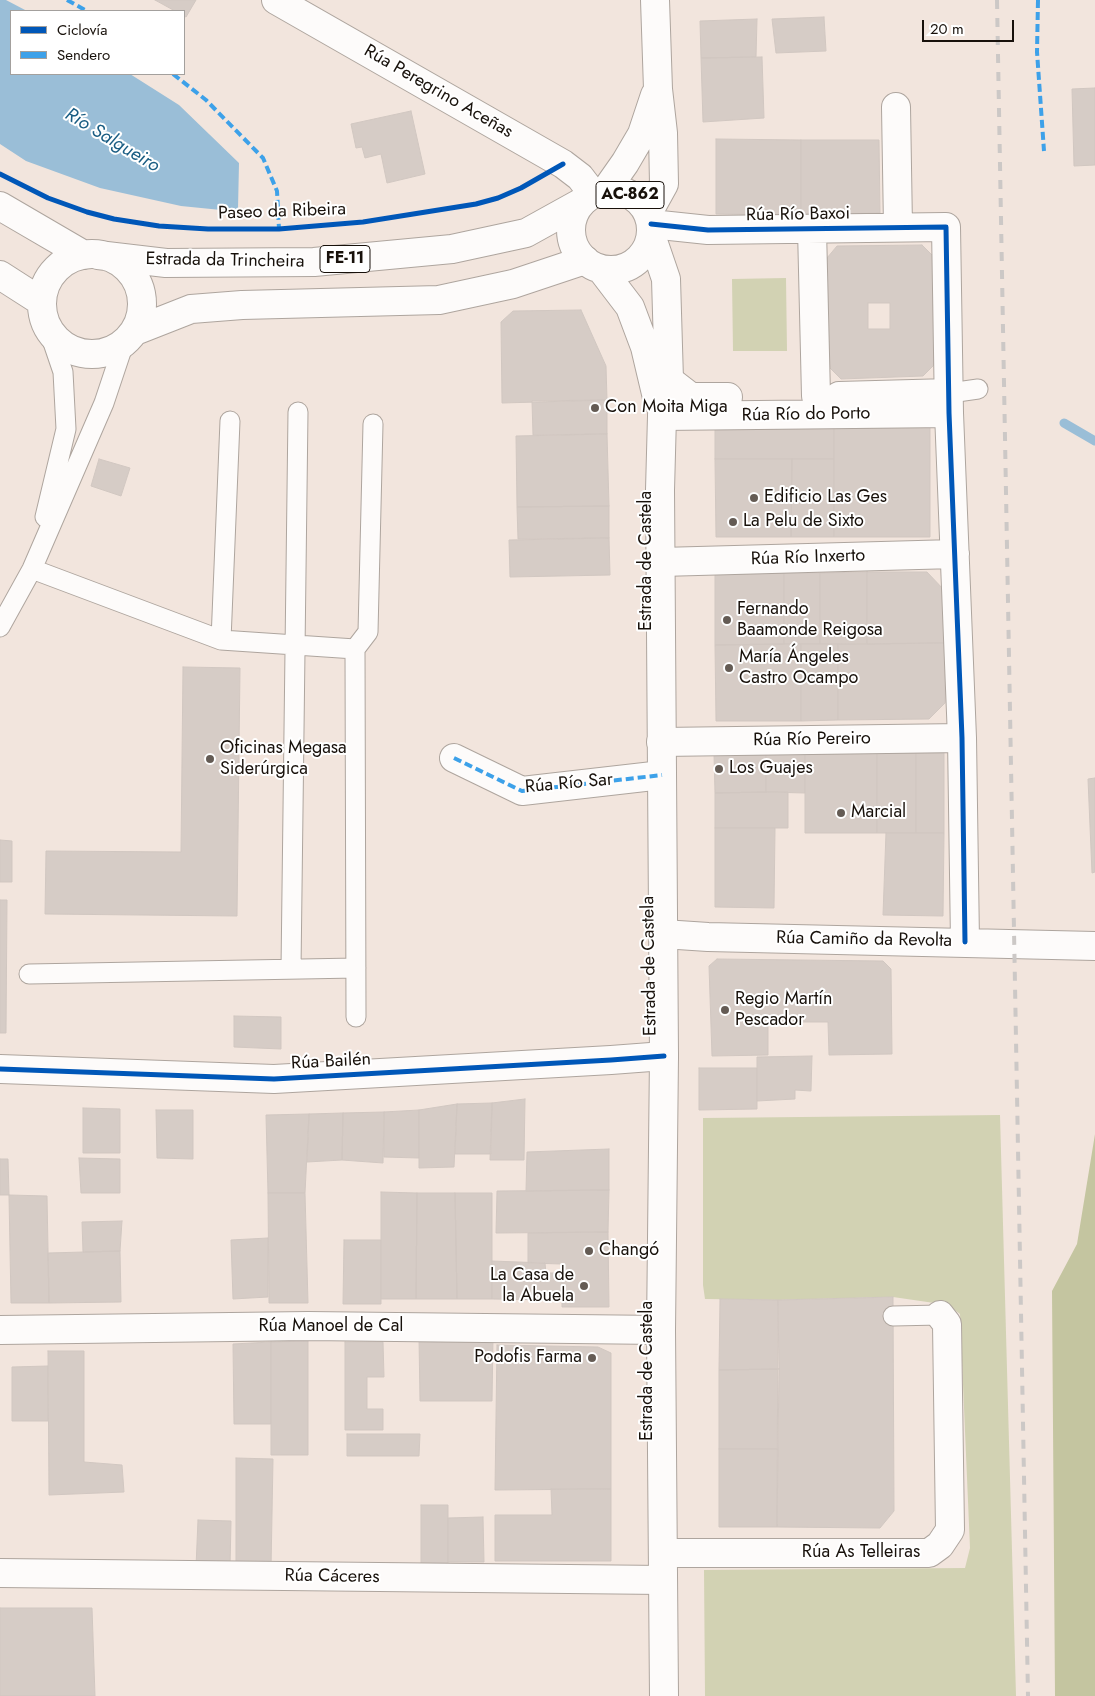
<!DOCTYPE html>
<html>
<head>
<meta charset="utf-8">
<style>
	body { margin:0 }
	#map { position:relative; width:1095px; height:1696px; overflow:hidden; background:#f2e5dd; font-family:Jost,sans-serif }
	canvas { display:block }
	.legend { position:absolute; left:10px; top:10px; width:175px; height:65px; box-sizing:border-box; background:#fff; border:1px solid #a3a09d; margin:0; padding:6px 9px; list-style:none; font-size:15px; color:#18110b }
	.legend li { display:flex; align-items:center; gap:10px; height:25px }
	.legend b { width:25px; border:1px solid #a3a09d }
	.scale { position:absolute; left:922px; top:20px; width:92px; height:22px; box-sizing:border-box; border:2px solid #18110b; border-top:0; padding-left:6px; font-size:15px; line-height:18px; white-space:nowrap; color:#18110b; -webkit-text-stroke:4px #fff; paint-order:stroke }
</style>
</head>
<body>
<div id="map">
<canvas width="1095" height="1696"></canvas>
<ul class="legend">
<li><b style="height:6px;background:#0057b8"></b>Ciclovía</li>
<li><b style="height:6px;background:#3da1e9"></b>Sendero</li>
</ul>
<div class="scale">20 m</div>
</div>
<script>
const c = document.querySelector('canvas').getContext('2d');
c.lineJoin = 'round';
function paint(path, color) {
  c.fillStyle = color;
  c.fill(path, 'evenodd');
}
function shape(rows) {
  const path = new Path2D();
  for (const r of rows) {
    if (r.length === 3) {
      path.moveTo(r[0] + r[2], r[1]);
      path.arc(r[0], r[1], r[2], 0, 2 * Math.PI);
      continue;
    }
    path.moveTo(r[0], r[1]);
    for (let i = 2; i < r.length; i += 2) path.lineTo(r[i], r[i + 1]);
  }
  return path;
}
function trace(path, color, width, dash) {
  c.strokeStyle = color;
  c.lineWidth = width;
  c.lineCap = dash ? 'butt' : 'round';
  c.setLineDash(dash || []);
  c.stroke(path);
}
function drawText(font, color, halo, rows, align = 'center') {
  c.font = font + ' Jost,sans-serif';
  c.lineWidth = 4;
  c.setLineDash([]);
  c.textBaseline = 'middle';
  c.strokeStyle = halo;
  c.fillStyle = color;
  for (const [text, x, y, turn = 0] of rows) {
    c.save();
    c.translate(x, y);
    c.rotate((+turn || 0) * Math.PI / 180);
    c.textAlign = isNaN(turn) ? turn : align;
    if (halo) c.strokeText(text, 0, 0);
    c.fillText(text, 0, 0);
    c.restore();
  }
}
const green = shape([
	[786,278,787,351,733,351,732,279],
	[1000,1115,1016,1696,705,1696,704,1570,965,1568,970,1548,960,1314,948,1305,893,1297,778,1300,705,1299,703,1285,703,1118]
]);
const forest = shape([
	[1095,1134,1095,1696,1055,1696,1052,1291,1077,1244]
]);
const water = shape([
	[0,0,6,0,27,11,11,11,11,74,130,74,179,105,239,163,238,209,221,210,181,206,100,188,26,161,0,144]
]);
const stream = shape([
	[1064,423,1095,441]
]);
const building = shape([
	[155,0,196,0,186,17,184,16,184,11,175,11,155,0],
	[824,17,826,51,776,53,772,19,824,17],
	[757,19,756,57,701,58,700,21,757,19],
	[762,57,764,118,703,122,701,58,762,57],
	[1095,88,1095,165,1074,166,1072,89,1095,88],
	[411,111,425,174,387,183,381,154,365,158,362,147,356,148,351,124,411,111],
	[716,139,801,140,801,215,716,214,716,139],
	[801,140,879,140,880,213,801,215,801,140],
	[922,245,933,256,934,365,923,376,841,379,829,367,827,258,837,246,922,245],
	[868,303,890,303,890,329,868,329,868,303],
	[581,310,606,366,607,400,502,403,501,322,513,311,581,310],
	[607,400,607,434,533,435,532,401,607,400],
	[715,425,834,425,834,459,715,459,715,425],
	[834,425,930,425,930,537,834,537,834,425],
	[607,434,609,506,517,507,516,436,607,434],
	[99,459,130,468,121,496,91,486,99,459],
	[715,459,792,459,791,537,716,537,715,459],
	[792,459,834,459,834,537,791,537,792,459],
	[609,506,609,538,518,539,517,507,609,506],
	[609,538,610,575,510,577,509,540,609,538],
	[867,572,927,572,945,591,946,643,867,644,867,572],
	[867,572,867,644,820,644,820,573,867,572],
	[784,573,784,644,715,645,715,574,784,573],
	[784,573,820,573,820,644,784,644,784,573],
	[946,643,945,703,929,719,838,720,838,644,946,643],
	[784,644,801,644,801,721,716,721,715,645,784,644],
	[801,644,838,644,838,720,801,721,801,644],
	[183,667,240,668,237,916,45,914,46,851,181,852,183,667],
	[766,753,805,754,805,793,766,792,766,753],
	[766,753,766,792,715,793,714,754,766,753],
	[877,753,916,753,916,833,877,833,877,753],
	[877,753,877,833,805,833,805,754,877,753],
	[916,753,944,753,944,833,916,833,916,753],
	[1095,778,1095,872,1092,873,1088,779,1095,778],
	[766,792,788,792,788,828,715,828,715,793,766,792],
	[715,828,775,828,774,908,715,907,715,828],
	[886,833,944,833,943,916,883,915,886,833],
	[0,840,12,841,12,882,0,882,0,840],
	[0,900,7,900,6,1033,0,1033,0,900],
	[717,959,883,961,891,969,892,1054,829,1055,828,1022,768,1022,768,1055,712,1056,709,966,717,959],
	[234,1016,281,1017,281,1049,234,1047,234,1016],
	[812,1056,811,1091,795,1090,795,1099,757,1101,757,1057,812,1056],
	[699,1068,757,1068,757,1109,699,1110,699,1068],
	[525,1099,524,1160,490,1160,492,1103,525,1099],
	[492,1103,491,1154,455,1154,457,1104,492,1103],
	[457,1104,454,1167,419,1168,419,1110,457,1104],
	[83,1108,120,1109,120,1153,83,1153,83,1108],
	[156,1110,193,1110,193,1159,157,1158,156,1110],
	[419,1110,419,1158,384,1157,384,1112,419,1110],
	[384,1112,383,1163,342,1160,343,1113,384,1112],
	[343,1113,342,1160,307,1162,309,1114,343,1113],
	[309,1114,305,1193,268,1193,266,1115,309,1114],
	[609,1149,609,1190,526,1191,527,1152,609,1149],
	[79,1158,120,1159,120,1193,81,1193,79,1158],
	[0,1159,8,1159,9,1195,0,1195,0,1159],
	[609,1190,608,1232,496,1233,497,1191,609,1190],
	[381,1192,417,1193,416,1299,381,1299,381,1192],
	[268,1193,305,1193,308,1303,269,1303,268,1193],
	[417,1193,455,1193,457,1299,416,1299,417,1193],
	[455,1193,492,1193,492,1299,457,1299,455,1193],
	[9,1195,47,1196,49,1303,11,1303,9,1195],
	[122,1221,120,1251,83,1252,82,1222,122,1221],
	[608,1232,609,1307,562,1307,562,1264,528,1263,528,1233,608,1232],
	[268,1238,268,1297,233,1299,231,1240,268,1238],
	[344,1240,381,1240,381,1304,343,1304,344,1240],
	[120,1251,121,1302,49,1303,48,1253,120,1251],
	[492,1261,545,1263,546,1273,562,1273,561,1300,492,1299,492,1261],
	[893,1297,894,1511,880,1528,777,1527,778,1300,893,1297],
	[720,1299,778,1300,779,1369,719,1370,720,1299],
	[419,1337,493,1338,492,1401,420,1401,419,1337],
	[308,1341,308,1455,271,1455,271,1342,308,1341],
	[271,1342,271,1424,234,1424,233,1344,271,1342],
	[345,1342,383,1342,384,1377,367,1377,367,1409,383,1409,383,1430,345,1430,345,1342],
	[497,1345,598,1347,611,1353,611,1489,495,1490,497,1345],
	[48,1351,84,1351,84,1462,122,1465,124,1492,49,1495,48,1351],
	[48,1366,48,1421,12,1421,12,1367,48,1366],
	[779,1369,778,1449,719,1449,719,1370,779,1369],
	[347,1434,420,1434,419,1456,347,1456,347,1434],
	[719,1449,778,1449,777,1527,719,1527,719,1449],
	[236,1458,273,1459,271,1569,236,1569,236,1458],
	[551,1489,611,1489,611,1561,495,1561,495,1515,552,1515,551,1489],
	[421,1505,448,1505,448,1568,421,1568,421,1505],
	[483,1517,484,1562,448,1562,448,1518,483,1517],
	[198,1520,231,1521,230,1568,196,1567,198,1520],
	[0,1608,92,1608,95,1696,0,1696,0,1608]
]);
const service = shape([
	[950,393,978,389],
	[230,421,221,640,355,649],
	[45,517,66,429,63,372,47,325],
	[32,569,221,640],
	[0,627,32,569,104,403,124,343],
	[291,969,298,412],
	[29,974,356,968],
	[356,1017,355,649,368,632,373,424],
	[893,1316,940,1315]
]);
const pedestrian = shape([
	[454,758,522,791,662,775]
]);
const minor = shape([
	[276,0,563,164,580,177,593,194],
	[896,107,898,227],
	[651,224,708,230,946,227,949,413,962,738,965,942],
	[812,229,816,396],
	[669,380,691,397,728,397],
	[839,396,950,393],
	[662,416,949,413],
	[661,562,955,554],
	[661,742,962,738],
	[663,934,708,937,1095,946],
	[0,1069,274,1079,611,1060,664,1056],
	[0,1330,308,1326,661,1330],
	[663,1553,929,1553,940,1545,950,1530,947,1324,940,1315],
	[0,1573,663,1580]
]);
const primary = shape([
	[606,190,625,163,642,134,655,95],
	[611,230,40],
	[648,213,664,184,663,133,658,89,655,0],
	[651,235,666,279,669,380,662,416,660,490,664,1056,661,1330,664,1696],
	[601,269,630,307,645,347,658,402]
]);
const trunk = shape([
	[0,206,84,255],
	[92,304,50],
	[98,255,166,263,314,262,452,249,526,233,582,202],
	[0,275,42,302],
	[135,331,191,309,242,305,439,300,513,284,585,260]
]);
const rail = shape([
	[997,0,1028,1696]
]);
const quiet = shape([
	[67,0,87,11],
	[1038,0,1037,52,1044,151],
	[173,74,206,100,263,158,277,191,279,229],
	[454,758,522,791,662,775]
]);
const cycleway = shape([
	[0,174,48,198,87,212,114,219,159,226,208,229,279,229,363,222,476,204,498,198,521,188,563,164],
	[651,224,708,230,946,227,949,413,962,738,965,942],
	[0,1069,274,1079,611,1060,664,1056]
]);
const markers = [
	[595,408,5,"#645b54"],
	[754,498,5,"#645b54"],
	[733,522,5,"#645b54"],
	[727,620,5,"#645b54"],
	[729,668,5,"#645b54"],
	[210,759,5,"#645b54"],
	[719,769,5,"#645b54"],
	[841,813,5,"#645b54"],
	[725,1010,5,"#645b54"],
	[589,1251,5,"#645b54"],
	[584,1286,5,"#645b54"],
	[592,1358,5,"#645b54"]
];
const shields = [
	[630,195,68],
	[345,259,50]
];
const shieldNames = [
	["AC-862",630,195],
	["FE-11",345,259]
];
const streetNames = [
	["Rúa Peregrino Aceñas",438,92,30],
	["Paseo da Ribeira",282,212,-2],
	["Rúa Río Baxoi",798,215,-1],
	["Estrada da Trincheira",225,261,1],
	["Rúa Río do Porto",806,415,-1],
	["Rúa Río Inxerto",808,558,-2],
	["Estrada de Castela",647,561,-90],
	["Rúa Río Pereiro",812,740,-1],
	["Rúa Río Sar",569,784,-5],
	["Rúa Camiño da Revolta",864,940,1],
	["Estrada de Castela",650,966,-91],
	["Rúa Bailén",331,1062,-3],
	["Rúa Manoel de Cal",331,1327],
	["Estrada de Castela",648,1371,-90],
	["Rúa As Telleiras",861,1553],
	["Rúa Cáceres",332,1577,1]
];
const poiNames = [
	["Con Moita Miga",605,408],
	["Edificio Las Ges",764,498],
	["La Pelu de Sixto",743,522],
	["Fernando",737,610],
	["Baamonde Reigosa",737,631],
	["María Ángeles",739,658],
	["Castro Ocampo",739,679],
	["Oficinas Megasa",220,749],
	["Siderúrgica",220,770],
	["Los Guajes",729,769],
	["Marcial",851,813],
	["Regio Martín",735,1000],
	["Pescador",735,1021],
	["Changó",599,1251],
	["La Casa de",574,1276,"right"],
	["la Abuela",574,1297,"right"],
	["Podofis Farma",582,1358,"right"]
];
const waterNames = [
	["Río Salgueiro",112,141,31]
];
paint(green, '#d2d2b3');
paint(forest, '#c4c5a0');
paint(water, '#9abed7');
trace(stream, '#9abed7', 9);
paint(building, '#d6ccc6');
trace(building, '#d1c7c1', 1);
trace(service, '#aea59e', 21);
trace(pedestrian, '#aea59e', 30);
trace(minor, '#aea59e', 30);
trace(primary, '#aea59e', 30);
trace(trunk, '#aea59e', 30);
trace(service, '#fdfbfa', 19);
trace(pedestrian, '#fdfbfa', 28);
trace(minor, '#fdfbfa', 28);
trace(primary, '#fdfbfa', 28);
trace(trunk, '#fdfbfa', 28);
trace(rail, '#ccc8c6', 4, [9, 9]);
trace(quiet, '#3da1e9', 4, [8, 4]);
trace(cycleway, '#0057b8', 5);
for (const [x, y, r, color] of markers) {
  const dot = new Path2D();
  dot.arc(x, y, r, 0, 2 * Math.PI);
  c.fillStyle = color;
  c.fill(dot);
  trace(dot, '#fff', 2);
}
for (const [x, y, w] of shields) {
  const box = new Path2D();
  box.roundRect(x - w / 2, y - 13.5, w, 27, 4);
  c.fillStyle = '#fff';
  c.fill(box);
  trace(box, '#18110b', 1);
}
drawText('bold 16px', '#18110b', null, shieldNames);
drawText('18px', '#18110b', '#fff', streetNames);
drawText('18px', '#18110b', '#fff', poiNames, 'left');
drawText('italic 19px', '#1a5d83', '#fff', waterNames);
</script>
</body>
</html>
